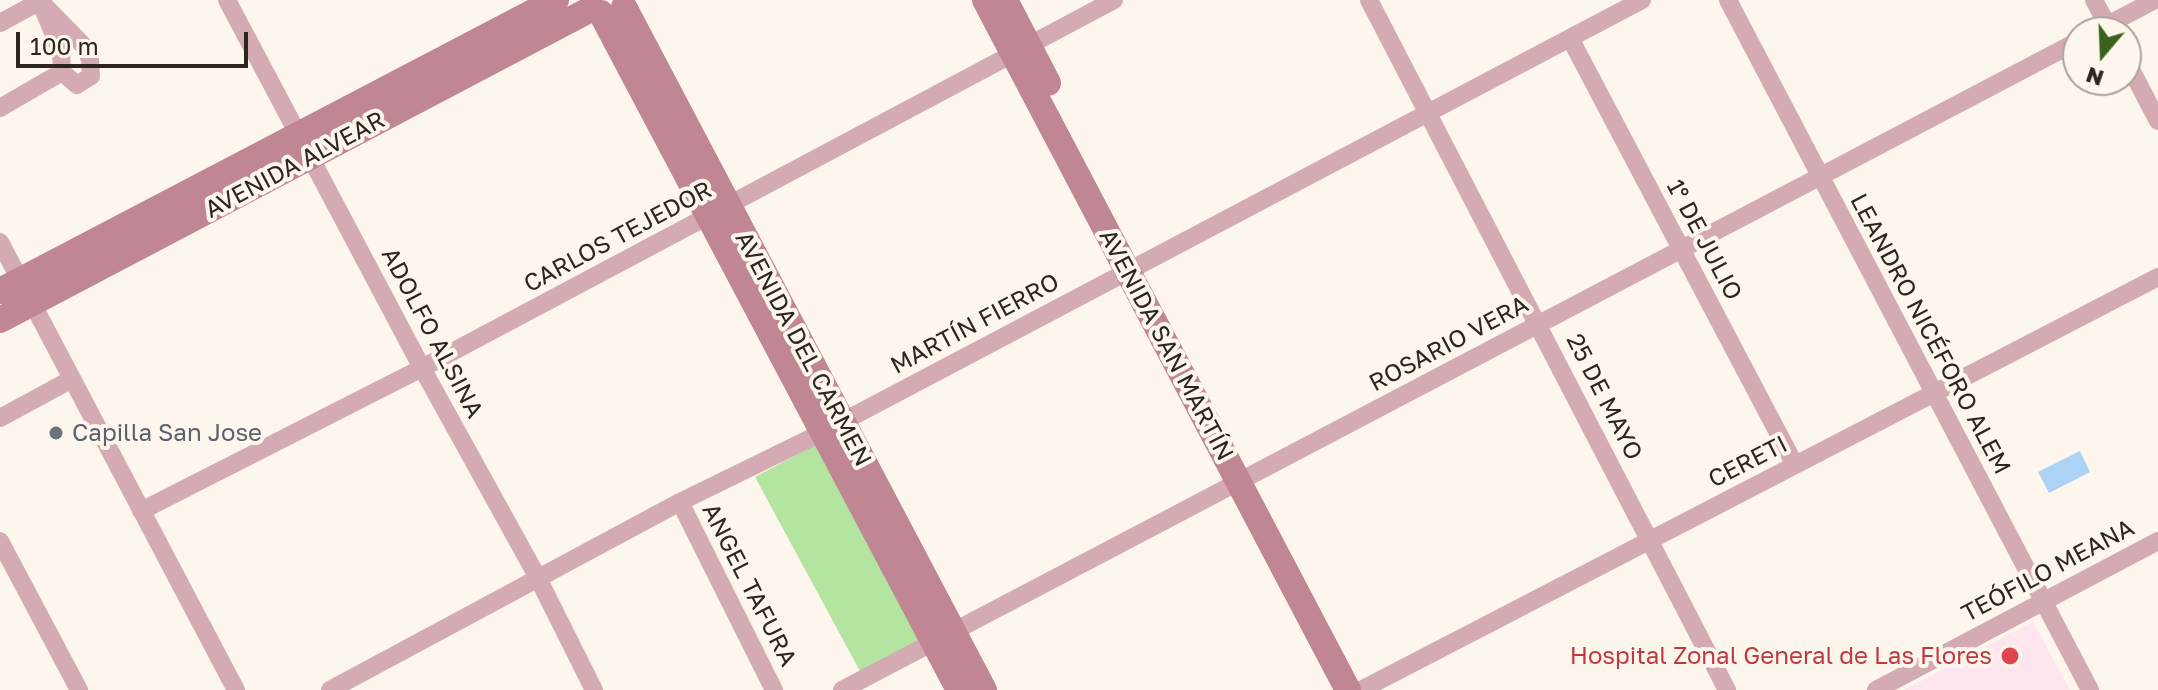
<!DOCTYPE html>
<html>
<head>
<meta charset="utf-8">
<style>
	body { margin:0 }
	#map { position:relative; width:2158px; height:690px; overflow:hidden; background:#fdf6ed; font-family:"Golos Text",sans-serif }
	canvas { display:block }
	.north { position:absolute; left:2062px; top:16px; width:80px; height:80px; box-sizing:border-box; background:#fdf6ed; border:2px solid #aaa39a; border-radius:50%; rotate:199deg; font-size:22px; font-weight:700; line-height:32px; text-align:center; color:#2d261e }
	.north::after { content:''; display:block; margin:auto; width:28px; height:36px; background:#3b621d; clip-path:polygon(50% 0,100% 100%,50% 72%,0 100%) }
	.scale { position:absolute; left:16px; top:32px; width:232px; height:36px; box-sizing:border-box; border:4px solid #2d261e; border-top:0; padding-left:10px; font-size:24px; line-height:28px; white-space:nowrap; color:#2d261e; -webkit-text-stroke:6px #fdf6ed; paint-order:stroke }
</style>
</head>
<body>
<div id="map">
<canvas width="2158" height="690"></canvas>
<div class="north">N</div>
<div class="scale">100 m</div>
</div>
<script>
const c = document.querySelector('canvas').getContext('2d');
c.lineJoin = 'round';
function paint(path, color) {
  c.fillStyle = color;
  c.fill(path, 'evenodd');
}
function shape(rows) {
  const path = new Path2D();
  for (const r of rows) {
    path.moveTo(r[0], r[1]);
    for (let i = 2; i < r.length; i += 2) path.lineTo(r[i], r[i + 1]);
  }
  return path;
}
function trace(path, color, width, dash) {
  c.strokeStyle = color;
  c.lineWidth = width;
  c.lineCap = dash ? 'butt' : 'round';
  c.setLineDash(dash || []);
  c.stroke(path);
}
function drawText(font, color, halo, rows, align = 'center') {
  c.font = font + ' "Golos Text",sans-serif';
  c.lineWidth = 8;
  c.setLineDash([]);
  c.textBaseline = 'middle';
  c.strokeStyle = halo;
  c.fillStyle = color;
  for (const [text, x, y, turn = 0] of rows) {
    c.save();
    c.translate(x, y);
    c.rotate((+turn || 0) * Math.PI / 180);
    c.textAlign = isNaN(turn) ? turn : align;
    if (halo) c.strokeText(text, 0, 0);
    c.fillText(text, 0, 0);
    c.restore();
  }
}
const medical = shape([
	[2033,622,2070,690,1904,690]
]);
const green = shape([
	[815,445,920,641,861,673,755,477]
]);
const water = shape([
	[2080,451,2090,472,2049,493,2038,472]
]);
const minor = shape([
	[227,0,422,368,538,578,594,690],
	[1369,0,1727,690],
	[1728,0,2090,690],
	[2094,0,2111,32],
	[44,11,61,52,62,72],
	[0,23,42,0],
	[2094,32,2155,0],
	[1570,38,1795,465],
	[2126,60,2158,121],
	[0,108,62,72,77,85,91,76,90,59,83,45,40,1],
	[0,242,236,690],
	[0,418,72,379],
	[680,502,774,690],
	[141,511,422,368,1114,0],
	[0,541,79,690],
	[330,690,680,502,823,432,1642,0],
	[842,690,2078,41],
	[1361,690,2158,277],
	[1876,690,2158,541]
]);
const secondary = shape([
	[985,0,1348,690],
	[1005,0,1048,83],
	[624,7,984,690],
	[601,13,959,690],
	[0,291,556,0],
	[0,320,591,9]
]);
const markers = [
	[56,433,8,"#6b7280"],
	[2010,656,10,"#e0444e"]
];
const streetNames = [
	["AVENIDA ALVEAR",295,165,-28],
	["CARLOS TEJEDOR",618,237,-28],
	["1° DE JULIO",1704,240,62],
	["MARTÍN FIERRO",975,324,-28],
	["ADOLFO ALSINA",432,333,62],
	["LEANDRO NICÉFORO ALEM",1930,334,62],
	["ROSARIO VERA",1449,344,-28],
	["AVENIDA SAN MARTÍN",1166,345,62],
	["AVENIDA DEL CARMEN",803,349,62],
	["25 DE MAYO",1604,397,63],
	["CERETI",1748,462,-27],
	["TEÓFILO MEANA",2048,571,-28],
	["ANGEL TAFURA",749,585,63]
];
const worshipNames = [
	["Capilla San Jose",72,433]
];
const healthNames = [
	["Hospital Zonal General de Las Flores",1992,656]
];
paint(medical, '#ffe5ee');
paint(green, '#b3e5a1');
paint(water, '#aad3f5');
trace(minor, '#d4abb3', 18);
trace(secondary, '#c08693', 26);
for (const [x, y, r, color] of markers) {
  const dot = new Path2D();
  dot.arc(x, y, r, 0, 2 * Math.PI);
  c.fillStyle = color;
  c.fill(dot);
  trace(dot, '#fdf6ed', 3);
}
drawText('24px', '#2d261e', '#fdf6ed', streetNames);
drawText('24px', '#5b616d', '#fdf6ed', worshipNames, 'left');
drawText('24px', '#be3a42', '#fdf6ed', healthNames, 'right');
</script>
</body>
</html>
